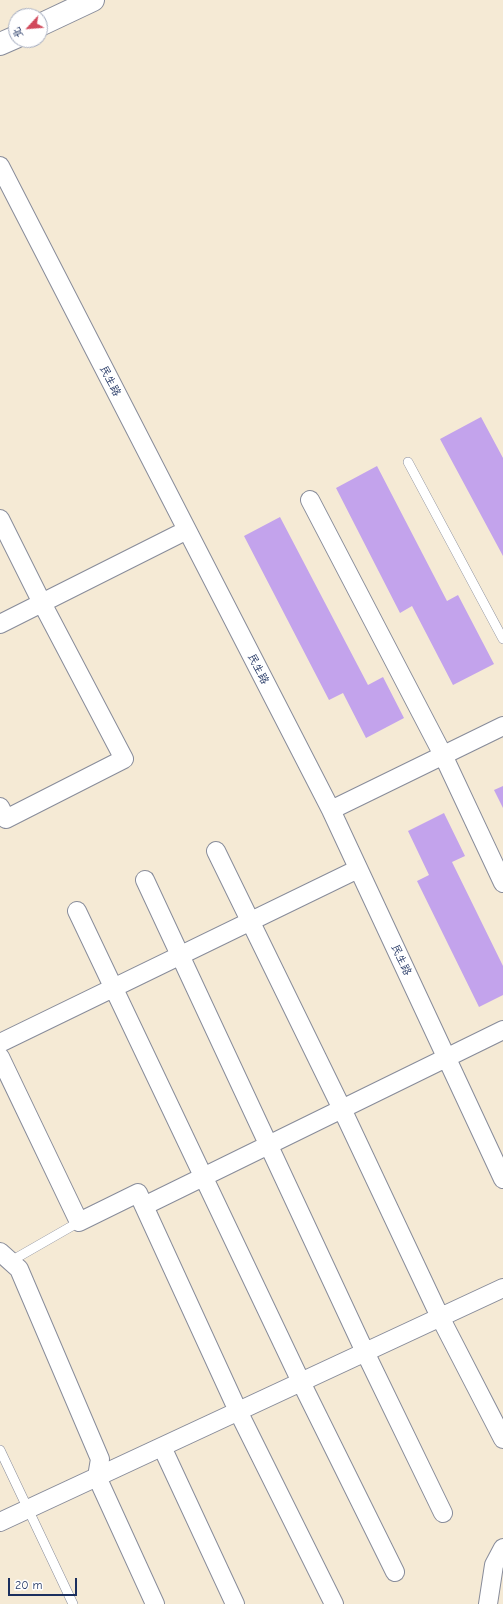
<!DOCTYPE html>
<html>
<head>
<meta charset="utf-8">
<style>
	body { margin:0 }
	#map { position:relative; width:503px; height:1604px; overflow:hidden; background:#f5ead5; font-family:"Comic Neue","LXGW WenKai TC",sans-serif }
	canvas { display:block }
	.north { position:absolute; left:8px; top:8px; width:40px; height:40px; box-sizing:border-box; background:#fff; border:1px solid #a4acbf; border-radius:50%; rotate:244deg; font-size:11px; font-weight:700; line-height:16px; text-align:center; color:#1b2f5e }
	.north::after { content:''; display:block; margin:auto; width:14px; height:18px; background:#d1495b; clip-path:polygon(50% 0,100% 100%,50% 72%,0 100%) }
	.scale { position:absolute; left:8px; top:1578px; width:69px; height:18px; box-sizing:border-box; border:2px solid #1b2f5e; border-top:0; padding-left:5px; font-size:12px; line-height:14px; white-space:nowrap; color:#1b2f5e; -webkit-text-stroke:3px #fff; paint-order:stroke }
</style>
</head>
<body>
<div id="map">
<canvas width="503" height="1604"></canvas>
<div class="north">北</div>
<div class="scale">20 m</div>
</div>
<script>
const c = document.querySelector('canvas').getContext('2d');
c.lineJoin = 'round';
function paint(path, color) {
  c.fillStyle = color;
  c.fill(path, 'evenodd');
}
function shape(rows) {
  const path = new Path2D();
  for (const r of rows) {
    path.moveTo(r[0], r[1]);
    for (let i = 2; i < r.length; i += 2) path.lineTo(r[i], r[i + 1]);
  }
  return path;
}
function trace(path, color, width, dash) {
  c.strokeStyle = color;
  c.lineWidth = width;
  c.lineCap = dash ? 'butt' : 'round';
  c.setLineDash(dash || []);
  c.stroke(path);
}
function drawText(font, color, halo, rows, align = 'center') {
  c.font = font + ' "Comic Neue","LXGW WenKai TC",sans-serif';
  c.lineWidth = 3;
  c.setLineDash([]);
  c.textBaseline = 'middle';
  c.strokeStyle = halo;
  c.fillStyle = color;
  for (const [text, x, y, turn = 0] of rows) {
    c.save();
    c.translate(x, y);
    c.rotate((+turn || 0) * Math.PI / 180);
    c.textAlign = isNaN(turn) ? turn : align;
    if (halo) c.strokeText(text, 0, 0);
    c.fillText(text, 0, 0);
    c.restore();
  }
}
const building = shape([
	[481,417,503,458,503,556,440,439],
	[377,466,447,601,458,595,494,664,453,685,412,606,400,613,336,488],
	[280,517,368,685,383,677,404,718,366,738,343,693,329,700,244,536],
	[503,786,503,808,494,790],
	[444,813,465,856,452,862,503,966,503,995,479,1007,417,881,429,875,408,831]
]);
const service = shape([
	[408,462,503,639],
	[11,1261,79,1222],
	[0,1450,73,1604]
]);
const minor = shape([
	[0,166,331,810,503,1179],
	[310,500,443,755,503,883],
	[0,519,42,603,124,759,6,819,0,807],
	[0,624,187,530],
	[331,810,503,726],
	[216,851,342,1109,440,1317,503,1439],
	[145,880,365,1352,443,1513],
	[77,911,301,1382,395,1572],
	[0,1043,358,869],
	[0,1057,79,1222,138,1193,238,1411,334,1604],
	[144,1206,503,1030],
	[0,1252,19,1269,100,1459,97,1477,155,1604],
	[162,1447,235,1604],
	[0,1522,503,1288],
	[488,1604,494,1565,503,1548]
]);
const tertiary = shape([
	[40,25,93,0],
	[0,44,16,37]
]);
const streetNames = [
	["民生路",110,381,63],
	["民生路",258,669,63],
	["民生路",401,960,65]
];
paint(building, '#c3a3ec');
trace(service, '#888c9a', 10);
trace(minor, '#888c9a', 20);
trace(tertiary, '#888c9a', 24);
trace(service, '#fff', 9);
trace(minor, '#fff', 18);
trace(tertiary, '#fff', 22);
drawText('11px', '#1b2f5e', '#fff', streetNames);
</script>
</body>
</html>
